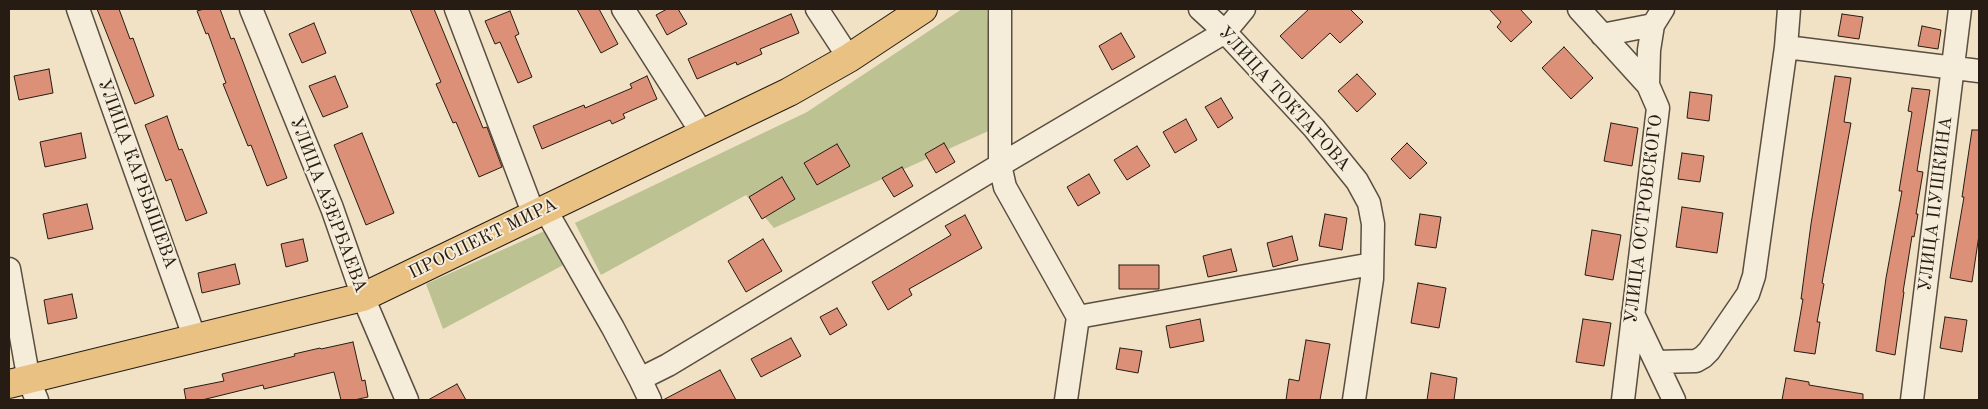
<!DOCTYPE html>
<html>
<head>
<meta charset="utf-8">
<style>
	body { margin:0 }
	#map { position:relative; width:1988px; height:409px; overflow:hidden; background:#f1e2c6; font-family:"Old Standard TT",serif }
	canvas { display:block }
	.frame { position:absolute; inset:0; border:10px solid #261c14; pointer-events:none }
</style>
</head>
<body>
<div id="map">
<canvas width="1988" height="409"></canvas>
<div class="frame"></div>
</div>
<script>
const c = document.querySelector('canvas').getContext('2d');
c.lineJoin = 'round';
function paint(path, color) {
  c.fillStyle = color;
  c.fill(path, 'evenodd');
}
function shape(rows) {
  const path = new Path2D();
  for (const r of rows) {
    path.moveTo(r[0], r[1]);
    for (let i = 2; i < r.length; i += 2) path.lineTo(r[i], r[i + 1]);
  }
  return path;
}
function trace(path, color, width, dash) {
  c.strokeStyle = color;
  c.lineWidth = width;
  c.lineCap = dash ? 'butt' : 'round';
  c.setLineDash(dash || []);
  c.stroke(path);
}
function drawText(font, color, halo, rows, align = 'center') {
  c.font = font + ' "Old Standard TT",serif';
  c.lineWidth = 4;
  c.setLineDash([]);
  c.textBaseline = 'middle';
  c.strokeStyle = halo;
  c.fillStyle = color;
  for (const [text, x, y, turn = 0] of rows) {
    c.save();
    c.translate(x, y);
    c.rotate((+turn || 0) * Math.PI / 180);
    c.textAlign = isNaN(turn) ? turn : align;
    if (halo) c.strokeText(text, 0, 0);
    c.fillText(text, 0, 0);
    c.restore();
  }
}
const green = shape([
	[962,9,987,9,995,128,774,228,746,195,601,275,575,223,807,112],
	[549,229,569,262,443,329,426,284]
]);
const building = shape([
	[97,9,119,9,130,39,133,38,154,96,135,104,97,9],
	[204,9,220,9,231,39,234,38,287,178,267,186,251,145,248,146,223,84,226,83,208,33,206,34,197,11,204,9],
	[410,9,434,9,483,128,487,127,502,167,479,177,456,122,453,123,436,84,441,82,410,9],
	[577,9,599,9,618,44,601,53,577,9],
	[667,9,678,9,687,24,667,35,656,15,667,9],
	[1309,9,1350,9,1363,22,1340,43,1330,33,1302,59,1280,36,1309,9],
	[1489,9,1520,9,1532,22,1511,42,1497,27,1501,22,1489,9],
	[510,11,519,34,515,36,532,77,518,83,500,42,495,44,485,21,510,11],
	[791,14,799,33,760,49,762,54,737,65,736,62,697,79,688,59,791,14],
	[1842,14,1863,17,1859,39,1838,36,1842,14],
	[314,23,326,53,302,63,289,34,314,23],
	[1922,26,1941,30,1938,49,1918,46,1922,26],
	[1121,33,1135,57,1112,70,1099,46,1121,33],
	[1564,47,1593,78,1571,99,1542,68,1564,47],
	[49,69,53,93,19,100,14,76,49,69],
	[1357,74,1376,94,1357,112,1338,91,1357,74],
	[335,76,348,107,323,117,309,86,335,76],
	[647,76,657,99,623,114,625,118,612,124,610,120,542,149,533,126,584,105,585,108,632,88,630,84,647,76],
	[1835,76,1851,78,1844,122,1851,123,1822,283,1824,284,1817,322,1820,322,1815,354,1794,351,1803,299,1801,299,1811,224,1835,76],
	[1912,88,1930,90,1917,171,1923,172,1916,214,1918,214,1914,237,1912,236,1903,292,1904,292,1895,355,1876,351,1886,278,1902,191,1899,191,1912,112,1908,111,1912,88],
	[1690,92,1712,95,1709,121,1687,118,1690,92],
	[1221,98,1233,118,1218,128,1205,107,1221,98],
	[167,116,179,150,182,149,207,213,186,221,171,179,166,181,145,125,167,116],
	[1186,119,1197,140,1175,153,1163,132,1186,119],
	[1611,123,1638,128,1632,166,1604,161,1611,123],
	[1972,130,1979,130,1979,235,1972,282,1950,278,1964,197,1962,197,1972,130],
	[81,133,86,158,45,167,40,142,81,133],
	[362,133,394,213,366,225,334,145,362,133],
	[944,143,955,162,936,173,925,154,944,143],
	[1407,143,1427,163,1410,179,1391,159,1407,143],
	[837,144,850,166,817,185,804,163,837,144],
	[1137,146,1150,166,1127,180,1114,160,1137,146],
	[1682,153,1704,156,1700,182,1678,179,1682,153],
	[902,167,913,186,894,197,882,178,902,167],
	[1089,174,1100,193,1078,206,1067,187,1089,174],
	[782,177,795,199,762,219,749,197,782,177],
	[87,204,93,229,48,239,43,214,87,204],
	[1682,207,1723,213,1717,253,1676,247,1682,207],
	[1325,214,1347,218,1342,250,1319,246,1325,214],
	[1420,214,1441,217,1436,248,1415,245,1420,214],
	[965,215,982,248,909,289,912,295,888,310,872,282,951,235,945,226,965,215],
	[1592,230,1621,235,1613,280,1585,275,1592,230],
	[1292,236,1298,260,1273,267,1267,243,1292,236],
	[303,239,308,261,286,267,281,244,303,239],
	[763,239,782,271,746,292,728,261,763,239],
	[1231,249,1237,271,1208,277,1203,256,1231,249],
	[235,264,240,284,202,293,198,273,235,264],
	[1119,265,1159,265,1159,289,1119,289,1119,265],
	[1418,283,1446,288,1439,328,1411,323,1418,283],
	[72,294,77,318,48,324,44,300,72,294],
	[837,308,847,325,830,335,820,317,837,308],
	[1945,317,1967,320,1962,352,1940,348,1945,317],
	[1200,319,1204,341,1170,348,1166,326,1200,319],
	[1583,319,1611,323,1604,366,1576,362,1583,319],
	[791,338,801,356,761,377,751,359,791,338],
	[1306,340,1330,344,1320,400,1286,400,1289,379,1299,381,1306,340],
	[353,342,362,381,365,380,368,397,354,400,341,400,334,372,264,389,263,385,202,400,186,400,184,389,224,381,222,374,295,356,294,354,320,348,321,349,353,342],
	[1120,348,1142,351,1138,373,1116,369,1120,348],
	[720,370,736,400,663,400,720,370],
	[1431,373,1457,378,1454,400,1427,400,1431,373],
	[1786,378,1809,382,1809,385,1863,394,1863,400,1782,400,1786,378],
	[457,384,466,400,428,400,457,384]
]);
const minor = shape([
	[78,9,195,339],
	[251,9,332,208,363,297,407,400],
	[456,9,534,215],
	[623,9,702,133],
	[817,9,849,58],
	[1000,9,1000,165,1005,187,1078,317,1066,400],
	[1200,9,1225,32,1314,128,1357,181,1369,203,1373,224,1372,279,1354,400],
	[1579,9,1648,85,1658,108,1623,400],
	[1602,35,1653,25],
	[1786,47,1979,71],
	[1648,85,1649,50,1653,25,1663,9],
	[545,209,613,328,640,379,668,365,1000,165,1225,32,1244,9],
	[9,269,29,381,37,400],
	[1633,314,1674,400],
	[1078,317,1372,264],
	[1656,362,1696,361,1703,357,1709,351,1748,294,1754,276,1786,47,1789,9],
	[640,379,650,400],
	[1912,400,1960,9]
]);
const major = shape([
	[9,384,363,297,789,92,849,58,923,9]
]);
const streetNames = [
	["УЛИЦА ТОКТАРОВА",1284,99,48],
	["УЛИЦА КАРБЫШЕВА",137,174,70],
	["УЛИЦА ПУШКИНА",1936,204,-83],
	["УЛИЦА АЗЕРБАЕВА",328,205,69],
	["УЛИЦА ОСТРОВСКОГО",1644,219,-83],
	["ПРОСПЕКТ МИРА",483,239,-26]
];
paint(green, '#bdc293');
paint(building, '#dc9077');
trace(building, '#261c14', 1);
trace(minor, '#594e40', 25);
trace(major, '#261c14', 30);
trace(minor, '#f6ecda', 22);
trace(major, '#e8c183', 28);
drawText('18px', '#261c14', '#f6ecda', streetNames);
</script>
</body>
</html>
